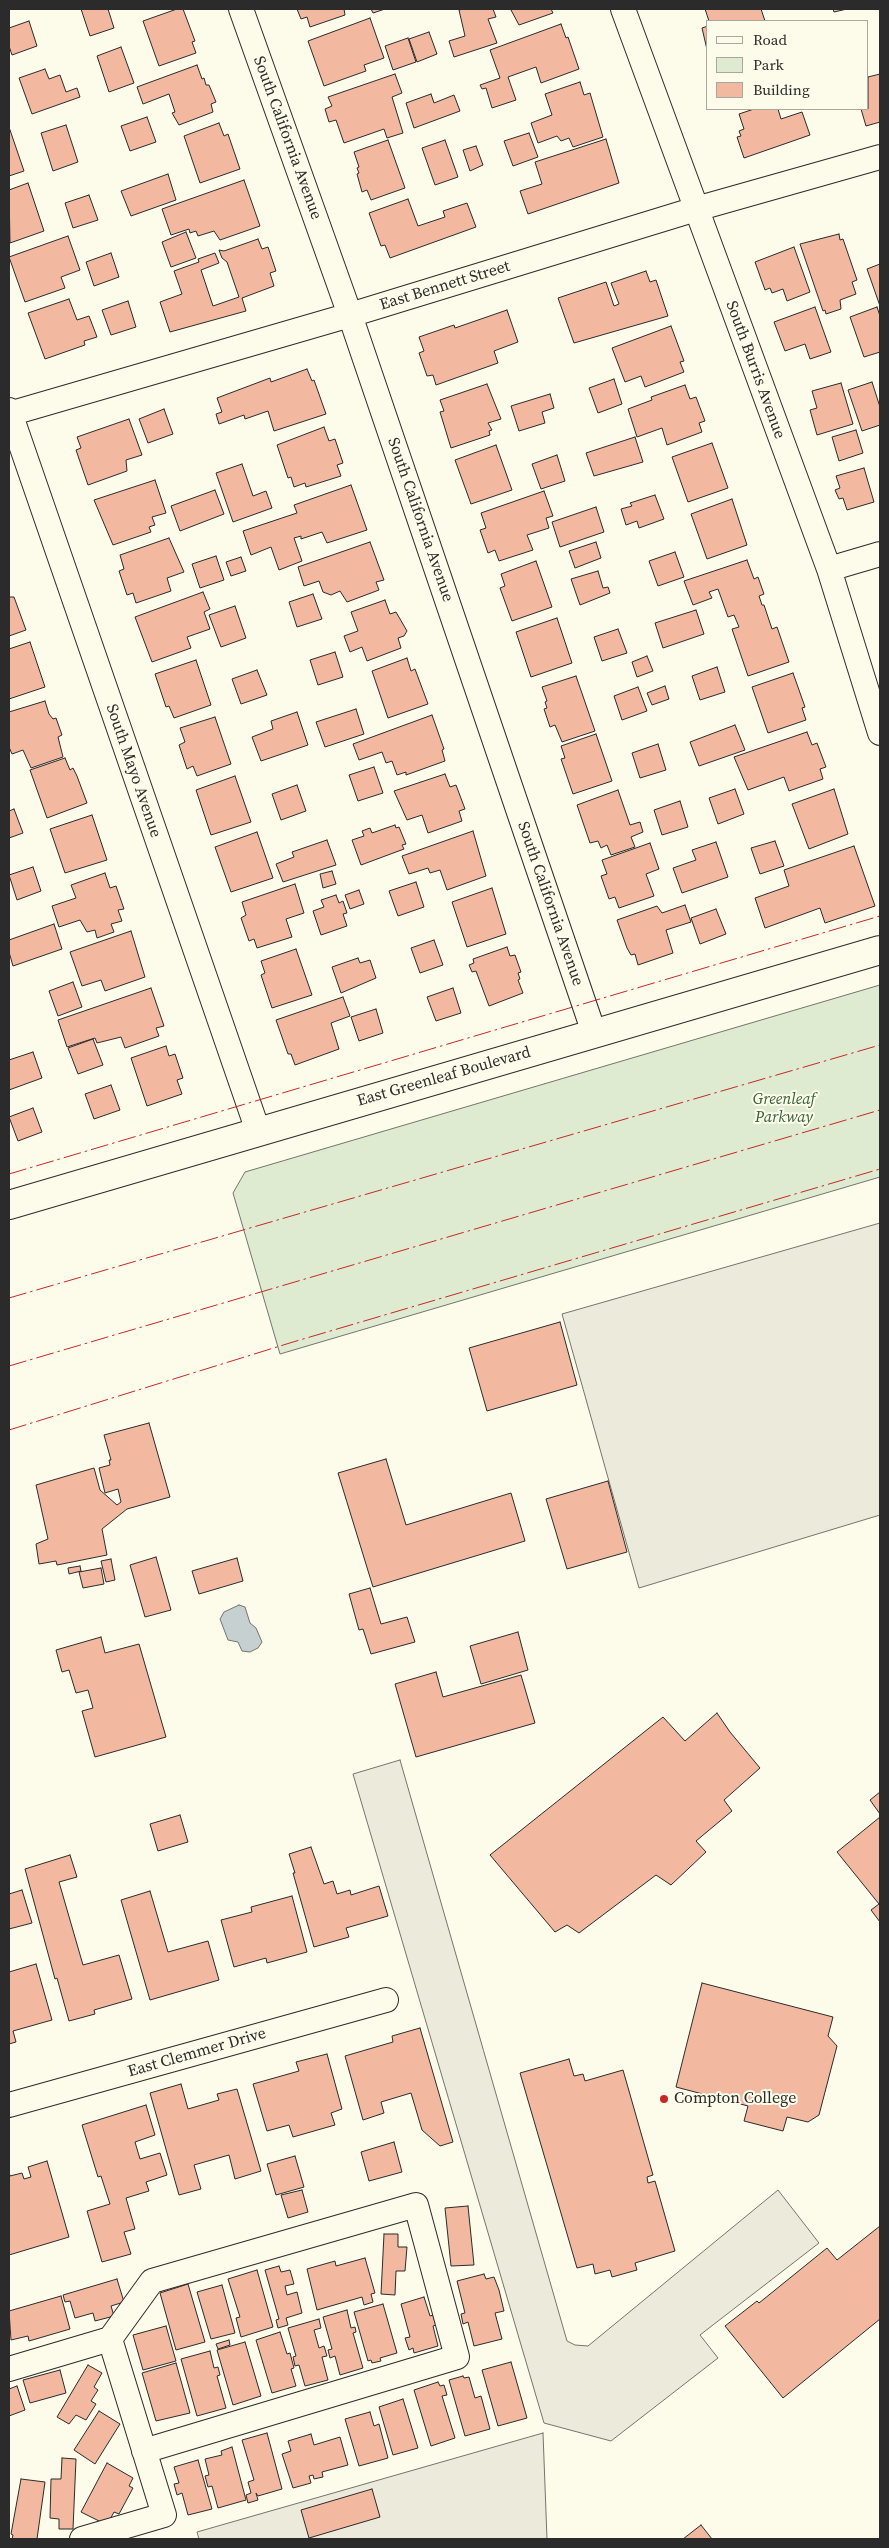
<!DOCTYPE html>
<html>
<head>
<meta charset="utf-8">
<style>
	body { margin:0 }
	#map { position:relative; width:889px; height:2548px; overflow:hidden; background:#fdfbea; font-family:"Source Serif 4",serif }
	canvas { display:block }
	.frame { position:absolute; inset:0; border:10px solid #2b2b2b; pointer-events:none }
	.legend { position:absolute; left:706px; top:20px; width:162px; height:90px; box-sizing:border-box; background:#fdfbea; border:1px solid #a9a89e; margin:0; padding:6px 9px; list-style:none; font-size:15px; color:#2b2b2b }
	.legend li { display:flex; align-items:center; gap:10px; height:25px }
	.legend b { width:25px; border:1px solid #a9a89e }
</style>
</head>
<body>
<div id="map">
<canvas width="889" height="2548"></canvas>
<div class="frame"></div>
<ul class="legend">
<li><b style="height:6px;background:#fdfbea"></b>Road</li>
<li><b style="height:14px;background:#deebd1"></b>Park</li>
<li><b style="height:14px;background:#f2b8a0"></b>Building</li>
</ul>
</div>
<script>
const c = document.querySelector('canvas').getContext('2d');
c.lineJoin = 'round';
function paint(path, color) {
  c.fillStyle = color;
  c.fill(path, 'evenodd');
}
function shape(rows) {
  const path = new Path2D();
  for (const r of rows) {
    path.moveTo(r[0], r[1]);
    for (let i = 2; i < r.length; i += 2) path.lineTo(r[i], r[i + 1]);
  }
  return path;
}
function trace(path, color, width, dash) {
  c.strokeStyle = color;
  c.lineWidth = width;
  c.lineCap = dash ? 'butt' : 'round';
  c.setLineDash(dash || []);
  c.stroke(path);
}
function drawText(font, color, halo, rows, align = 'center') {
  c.font = font + ' "Source Serif 4",serif';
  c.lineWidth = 4;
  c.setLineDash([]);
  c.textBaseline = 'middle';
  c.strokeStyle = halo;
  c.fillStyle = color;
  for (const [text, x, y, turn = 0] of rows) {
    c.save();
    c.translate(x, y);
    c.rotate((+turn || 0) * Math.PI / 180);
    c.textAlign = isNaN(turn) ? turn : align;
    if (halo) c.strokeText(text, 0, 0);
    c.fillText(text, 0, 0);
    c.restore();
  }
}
const green = shape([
	[880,985,880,1177,280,1354,233,1193,245,1172,880,985]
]);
const parking = shape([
	[880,1223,880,1515,639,1588,562,1314,880,1223],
	[400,1760,567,2341,575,2345,588,2346,778,2190,819,2243,700,2335,718,2358,611,2441,544,2423,353,1774,400,1760],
	[543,2433,547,2539,199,2539,197,2532,543,2433]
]);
const water = shape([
	[239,1605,245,1607,250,1623,256,1628,262,1642,258,1648,250,1652,242,1651,238,1642,228,1640,220,1619,224,1612,239,1605]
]);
const building = shape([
	[81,9,108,9,114,28,90,36,81,9],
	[177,9,183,9,195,41,192,42,196,53,159,66,143,21,177,9],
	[297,9,344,9,345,15,310,27,307,17,301,19,297,9],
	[371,9,385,9,373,13,371,9],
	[464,9,493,9,496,17,488,19,497,43,454,57,449,41,465,36,459,10,464,9],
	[514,9,551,9,553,13,519,25,511,10,514,9],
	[705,9,761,9,765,21,709,21,705,9],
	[833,9,847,9,834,12,833,9],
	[370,18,384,58,364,65,366,71,324,86,308,41,370,18],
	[29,21,37,46,12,55,9,46,9,28,29,21],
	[561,24,566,38,568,37,579,69,541,83,536,67,508,77,516,100,492,108,486,88,482,89,480,85,500,78,490,50,561,24],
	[708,26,708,54,702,28,708,26],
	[429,32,437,54,417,62,409,39,429,32],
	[408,38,416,62,393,70,385,46,408,38],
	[121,47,134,83,109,92,97,56,121,47],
	[197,65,202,79,204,78,206,85,209,85,216,102,211,104,213,112,179,125,172,113,175,112,169,94,143,104,137,87,197,65],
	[45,69,49,79,60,75,66,92,77,88,80,97,32,114,19,78,45,69],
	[395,74,402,93,392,97,403,133,387,138,384,129,344,143,336,120,329,122,325,109,332,106,328,97,395,74],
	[880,74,880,122,866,126,861,109,868,109,868,77,880,74],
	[580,82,584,95,590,93,603,137,573,147,569,138,561,141,557,136,538,143,531,123,552,115,545,94,580,82],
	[431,94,434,103,454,95,460,111,414,128,406,103,431,94],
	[754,109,778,109,781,119,802,112,810,135,744,158,737,137,741,136,739,131,744,129,739,114,754,109],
	[147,117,156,142,130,151,121,126,147,117],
	[219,123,224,136,228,134,240,169,200,183,184,136,219,123],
	[66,125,78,162,53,171,41,133,66,125],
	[9,127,24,171,9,176,9,127],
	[529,133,538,157,513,166,504,141,529,133],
	[606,139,619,183,528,214,520,191,542,184,535,162,606,139],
	[388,140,405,188,371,200,367,190,362,192,357,174,359,173,357,168,359,167,354,152,388,140],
	[445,140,458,177,435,185,422,148,445,140],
	[476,146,483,165,470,171,463,150,476,146],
	[168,174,176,200,131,216,121,191,168,174],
	[244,180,260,226,220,240,214,231,198,236,196,231,190,233,189,229,171,235,162,209,244,180],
	[28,183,44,231,10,243,9,190,28,183],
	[89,195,98,220,73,228,65,203,89,195],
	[408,199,418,226,445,217,443,211,467,203,476,227,390,258,385,245,381,246,369,213,408,199],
	[186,232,196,258,171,267,162,242,186,232],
	[839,234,840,240,843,239,857,280,852,282,856,294,840,300,841,309,826,314,825,310,823,311,800,244,839,234],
	[68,236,80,270,61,277,65,288,25,302,9,257,68,236],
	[258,239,262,249,268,247,276,271,270,273,274,286,242,298,246,311,170,332,160,302,182,294,174,271,199,262,198,259,215,253,219,263,201,270,213,306,239,297,227,262,222,258,219,250,224,251,258,239],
	[794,247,810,292,787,301,783,289,772,293,770,288,765,290,755,262,794,247],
	[111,253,119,277,94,286,86,262,111,253],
	[880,264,880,306,867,269,880,264],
	[646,271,650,282,656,280,668,316,574,343,558,298,606,282,614,306,619,304,611,283,646,271],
	[69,299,77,320,89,316,97,337,84,341,85,345,45,359,28,313,69,299],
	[128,301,136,327,111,335,102,310,128,301],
	[815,307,831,352,810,359,805,344,785,351,774,322,815,307],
	[877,307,880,316,880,352,864,357,850,317,877,307],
	[507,310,518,342,494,351,498,363,436,385,433,375,427,376,419,353,424,351,419,337,454,325,455,328,507,310],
	[671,326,684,361,680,362,684,372,645,387,641,376,625,382,612,348,671,326],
	[307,369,312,381,314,380,326,414,274,431,268,411,245,419,244,415,219,424,216,414,222,412,217,398,270,378,271,382,307,369],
	[614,379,622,404,598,413,589,388,614,379],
	[872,382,880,407,880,425,862,431,848,390,872,382],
	[841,383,853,424,817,435,810,410,817,408,812,391,841,383],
	[487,384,501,419,488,423,492,430,489,431,490,435,451,448,440,412,444,411,440,400,487,384],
	[685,385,690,399,696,397,705,421,699,423,702,432,667,445,662,428,637,437,628,409,652,400,651,397,685,385],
	[550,394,554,408,542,412,545,423,519,431,511,406,550,394],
	[164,409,173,434,148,443,139,419,164,409],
	[129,419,142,455,126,460,127,471,88,485,76,450,81,448,77,437,129,419],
	[324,427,329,441,335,439,343,463,337,465,341,476,306,487,305,483,294,487,291,477,288,478,277,445,324,427],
	[856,430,863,453,839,461,832,437,856,430],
	[635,437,643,462,594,476,586,453,635,437],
	[712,443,728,488,688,502,672,457,712,443],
	[496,445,512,490,471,504,455,460,496,445],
	[557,455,565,481,541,489,532,464,557,455],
	[242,464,253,496,266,491,272,508,233,522,216,473,242,464],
	[864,468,874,502,847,510,843,498,839,499,835,490,840,488,836,476,864,468],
	[155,480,166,513,152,517,155,525,149,527,151,532,113,545,94,500,155,480],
	[351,485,367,530,327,543,322,532,301,539,301,536,294,538,302,561,279,570,271,547,251,555,243,531,297,513,294,505,351,485],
	[215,490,224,514,180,531,171,506,215,490],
	[544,491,553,516,546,518,549,528,527,535,533,550,499,561,495,550,488,553,480,530,486,528,481,513,544,491],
	[655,495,664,519,639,528,637,521,626,525,621,509,632,506,630,503,655,495],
	[732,499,747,545,707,559,691,514,732,499],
	[596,507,604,532,560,547,552,522,596,507],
	[169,538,184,572,167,578,171,591,136,603,133,593,127,595,119,571,124,569,120,555,169,538],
	[370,542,384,580,376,582,379,590,347,602,340,591,331,595,323,592,319,581,304,586,298,567,370,542],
	[596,542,601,558,575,568,569,551,596,542],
	[675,552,684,577,658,586,649,561,675,552],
	[216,556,224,580,200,588,192,564,216,556],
	[241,557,246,571,231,576,226,562,241,557],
	[747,560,754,579,758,577,764,594,759,596,762,605,764,605,772,629,777,627,789,662,748,676,732,629,739,627,734,615,728,617,718,589,709,592,712,598,693,605,684,581,747,560],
	[536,561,552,607,512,621,500,588,505,586,501,574,536,561],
	[598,571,603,588,608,587,610,593,580,605,571,579,598,571],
	[203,592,210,609,204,612,210,629,187,637,191,648,152,662,135,617,203,592],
	[313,594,322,619,297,627,289,602,313,594],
	[9,597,14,597,26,630,9,636,9,597],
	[385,600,390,614,396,612,407,631,404,636,398,638,401,648,367,661,362,647,350,652,344,636,358,631,351,612,385,600],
	[235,606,246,638,221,647,209,615,235,606],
	[696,610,704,634,663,648,655,623,696,610],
	[557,618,572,663,531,677,516,632,557,618],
	[618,629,627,653,602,661,594,637,618,629],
	[30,642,45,687,9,699,9,649,30,642],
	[335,652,343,677,318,685,310,660,335,652],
	[647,656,653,671,637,677,632,662,647,656],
	[407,658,411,671,415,669,428,704,388,718,372,671,407,658],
	[196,660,211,705,174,718,169,706,166,707,155,674,196,660],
	[717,667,725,692,700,700,692,676,717,667],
	[257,670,267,695,241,704,232,679,257,670],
	[793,673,805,707,802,708,806,720,768,733,752,687,793,673],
	[576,676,595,731,562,742,555,725,550,727,544,709,547,708,545,702,547,701,542,687,576,676],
	[665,686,669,699,652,705,647,693,665,686],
	[638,687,647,711,622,720,614,696,638,687],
	[45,701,49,714,53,719,56,718,62,735,58,737,63,757,31,768,23,750,12,754,9,747,9,712,45,701],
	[356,709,364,734,325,747,316,722,356,709],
	[297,712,308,745,261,761,252,737,273,729,271,721,297,712],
	[432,715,444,749,442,750,445,761,406,775,406,772,397,775,392,761,386,763,382,752,359,760,353,744,432,715],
	[215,717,231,764,197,776,193,766,187,769,179,745,185,742,180,728,215,717],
	[735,725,745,750,699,766,690,742,735,725],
	[807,732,812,745,817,743,826,767,820,769,823,779,789,791,784,777,748,790,734,757,807,732],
	[596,734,612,781,573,794,561,759,565,758,561,746,596,734],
	[658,744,666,770,640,778,632,753,658,744],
	[65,758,70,770,73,768,77,776,87,803,47,818,30,770,65,758],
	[374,767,383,793,358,801,349,775,374,767],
	[445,774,450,787,456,785,465,809,459,811,462,821,428,833,422,815,407,820,394,791,445,774],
	[235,776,251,822,211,835,196,790,235,776],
	[297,785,306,811,281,820,272,794,297,785],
	[735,789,744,814,718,824,709,798,735,789],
	[834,789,848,834,809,849,792,804,834,789],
	[618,790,630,825,640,822,643,832,631,837,635,847,611,855,607,845,601,848,598,841,590,843,577,805,618,790],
	[680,801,688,827,662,835,654,810,680,801],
	[14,809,23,833,9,838,9,811,14,809],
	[92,815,107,860,65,873,50,829,92,815],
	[395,825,396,828,399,827,406,844,402,845,404,849,361,865,352,840,364,836,362,831,370,828,372,833,395,825],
	[473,831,486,876,447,890,440,870,430,873,428,868,409,874,402,856,473,831],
	[257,832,273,878,231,892,215,847,257,832],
	[327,840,336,865,283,882,276,864,294,857,292,852,327,840],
	[775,841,784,866,760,874,751,848,775,841],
	[716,842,728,877,682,893,673,868,696,860,692,850,716,842],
	[650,843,659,869,646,874,654,896,619,908,615,897,609,899,601,876,607,874,602,860,650,843],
	[854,846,875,906,825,923,820,908,765,928,755,898,789,886,784,870,854,846],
	[33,867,41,891,17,900,9,875,33,867],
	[332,871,336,884,323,888,320,874,332,871],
	[105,873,110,888,116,886,124,909,118,910,122,921,111,924,114,932,97,938,95,930,87,932,80,920,59,927,52,906,76,898,71,885,105,873],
	[416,882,424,907,398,916,389,891,416,882],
	[295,884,304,913,286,919,292,937,257,948,254,939,249,941,241,918,246,915,242,902,295,884],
	[492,888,506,934,467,947,452,902,492,888],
	[359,890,364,904,350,909,345,895,359,890],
	[336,895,339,903,343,901,347,913,343,914,347,926,321,935,313,911,324,907,321,900,336,895],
	[685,905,691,922,666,930,673,953,638,965,635,954,631,955,627,948,617,920,657,906,662,913,685,905],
	[716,909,726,934,700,944,691,918,716,909],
	[54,924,62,949,13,966,9,952,9,940,54,924],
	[131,931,145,977,105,991,101,980,82,986,70,952,131,931],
	[434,940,443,965,420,973,411,948,434,940],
	[507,947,510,956,515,955,521,972,518,973,520,979,518,980,523,993,489,1006,476,971,472,972,469,965,474,963,473,959,507,947],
	[296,949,312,995,272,1008,261,975,265,973,261,961,296,949],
	[358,958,360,963,370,960,376,978,341,993,332,967,358,958],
	[73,982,82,1007,58,1016,49,991,73,982],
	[151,988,164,1026,156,1028,159,1036,125,1048,121,1037,97,1043,95,1038,67,1047,58,1020,151,988],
	[453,988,461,1013,436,1021,427,997,453,988],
	[343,997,350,1016,331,1023,339,1049,295,1065,291,1054,288,1054,276,1020,343,997],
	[376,1009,383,1033,359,1041,351,1017,376,1009],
	[93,1039,103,1065,78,1074,68,1048,93,1039],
	[166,1046,169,1056,175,1054,183,1078,177,1080,182,1094,147,1106,131,1058,166,1046],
	[33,1052,42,1078,9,1090,9,1060,33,1052],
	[111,1085,120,1110,94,1119,85,1094,111,1085],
	[33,1108,42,1132,18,1141,9,1117,33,1108],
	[560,1322,577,1385,487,1411,469,1348,560,1322],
	[149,1423,170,1497,127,1509,102,1529,107,1555,57,1565,56,1561,39,1564,36,1544,48,1539,36,1485,94,1468,100,1490,117,1505,121,1502,118,1489,105,1493,99,1468,110,1465,109,1460,111,1460,104,1435,149,1423],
	[386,1459,406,1525,511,1493,525,1541,373,1587,338,1473,386,1459],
	[608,1481,627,1552,567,1569,546,1499,608,1481],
	[156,1557,171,1610,145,1617,130,1565,156,1557],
	[237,1558,243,1581,199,1594,192,1571,237,1558],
	[111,1559,115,1580,106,1582,101,1561,111,1559],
	[80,1566,81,1571,69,1574,68,1568,80,1566],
	[101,1568,104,1584,83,1588,79,1572,101,1568],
	[370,1588,381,1624,407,1617,415,1642,371,1654,363,1629,359,1630,349,1594,370,1588],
	[518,1632,528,1670,481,1684,470,1646,518,1632],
	[101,1637,105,1653,139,1644,166,1737,95,1757,82,1711,93,1708,88,1690,76,1693,69,1670,62,1672,56,1650,101,1637],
	[436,1672,443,1697,521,1675,535,1723,416,1757,395,1684,436,1672],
	[717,1713,730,1732,760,1768,724,1800,732,1811,696,1841,706,1852,671,1885,656,1875,579,1933,567,1925,555,1932,490,1855,663,1717,685,1741,717,1713],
	[880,1792,880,1814,870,1800,880,1792],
	[180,1815,188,1842,158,1851,150,1824,180,1815],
	[880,1817,880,1922,871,1910,879,1904,837,1852,880,1817],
	[311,1847,324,1884,333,1881,337,1894,350,1890,351,1895,379,1886,388,1916,346,1928,349,1937,314,1947,293,1873,295,1873,289,1854,311,1847],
	[70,1855,77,1877,59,1882,83,1965,119,1955,132,1999,94,2010,95,2014,69,2021,57,1978,55,1979,25,1869,70,1855],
	[22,1890,32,1923,9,1929,9,1894,22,1890],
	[150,1891,168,1952,208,1941,219,1980,150,2000,121,1900,150,1891],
	[292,1896,307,1952,267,1963,266,1958,234,1967,221,1920,252,1912,251,1907,292,1896],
	[36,1964,52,2020,13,2031,16,2042,9,2044,9,1972,36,1964],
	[702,1983,833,2017,828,2036,837,2046,819,2115,808,2122,787,2117,783,2131,744,2121,748,2106,676,2087,702,1983],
	[420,2028,453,2142,440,2146,422,2130,411,2093,381,2102,384,2113,363,2120,345,2056,393,2042,392,2036,420,2028],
	[327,2054,342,2109,331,2113,335,2125,293,2137,289,2125,267,2131,253,2084,299,2071,296,2062,327,2054],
	[569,2059,574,2076,583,2074,585,2081,623,2070,653,2175,647,2177,648,2183,655,2181,675,2251,635,2263,637,2270,612,2277,610,2270,595,2274,593,2264,577,2268,520,2073,569,2059],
	[181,2084,188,2109,219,2100,217,2094,237,2089,261,2171,235,2179,229,2155,194,2165,201,2189,179,2195,150,2093,181,2084],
	[146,2105,155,2135,135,2142,140,2159,160,2153,167,2175,146,2182,149,2191,126,2198,135,2229,124,2232,131,2254,102,2262,87,2211,110,2204,101,2176,98,2177,82,2125,146,2105],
	[394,2142,402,2172,369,2181,361,2152,394,2142],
	[295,2156,304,2187,276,2195,267,2164,295,2156],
	[47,2161,69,2237,9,2255,9,2171,10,2176,22,2173,24,2179,31,2177,28,2167,47,2161],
	[302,2190,308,2212,288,2218,281,2195,302,2190],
	[468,2206,474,2265,451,2266,445,2208,468,2206],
	[880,2226,880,2319,783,2398,725,2326,757,2301,759,2303,827,2248,837,2260,880,2226],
	[384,2234,398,2234,398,2247,407,2247,405,2271,396,2271,395,2295,381,2294,384,2234],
	[365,2258,375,2293,371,2294,373,2302,364,2305,362,2297,317,2310,307,2269,335,2261,336,2266,365,2258],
	[279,2266,281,2272,290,2270,294,2284,285,2286,287,2295,297,2292,302,2313,286,2318,288,2325,278,2328,276,2320,279,2319,265,2270,279,2266],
	[257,2270,273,2327,241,2337,236,2318,240,2317,228,2279,257,2270],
	[484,2274,486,2279,494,2277,499,2290,504,2311,495,2313,502,2339,474,2346,468,2322,463,2324,461,2314,465,2313,457,2281,484,2274],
	[117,2279,124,2302,111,2306,114,2316,95,2321,93,2313,75,2318,70,2301,65,2302,63,2295,117,2279],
	[188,2284,205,2342,176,2350,160,2293,188,2284],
	[222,2285,235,2333,211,2339,197,2292,222,2285],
	[61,2296,70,2329,29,2341,28,2336,11,2340,9,2311,61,2296],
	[424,2297,430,2316,433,2315,436,2325,433,2326,438,2346,414,2353,413,2348,409,2350,405,2338,410,2337,401,2304,424,2297],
	[383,2304,397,2353,380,2358,381,2361,372,2363,371,2360,368,2361,354,2312,383,2304],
	[347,2310,351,2328,355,2327,356,2332,353,2333,363,2368,340,2375,335,2356,330,2358,328,2350,332,2349,323,2317,347,2310],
	[319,2319,321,2328,314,2330,319,2348,324,2346,327,2356,322,2357,328,2380,305,2386,299,2365,295,2366,293,2357,296,2356,288,2328,319,2319],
	[166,2326,176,2361,143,2370,133,2335,166,2326],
	[280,2332,287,2354,290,2353,294,2368,291,2369,296,2386,272,2393,256,2340,280,2332],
	[229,2340,230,2345,218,2349,216,2344,229,2340],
	[245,2342,261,2396,233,2405,217,2350,245,2342],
	[210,2351,214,2368,218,2367,220,2375,217,2376,226,2408,197,2416,181,2359,210,2351],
	[511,2362,527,2418,498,2426,482,2370,511,2362],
	[176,2363,190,2413,156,2421,142,2373,176,2363],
	[88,2365,102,2373,94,2387,98,2390,91,2401,96,2404,86,2420,76,2415,69,2424,57,2417,88,2365],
	[60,2370,66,2393,30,2403,23,2380,60,2370],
	[463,2376,464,2378,469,2377,475,2398,481,2396,490,2429,465,2436,449,2380,463,2376],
	[438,2382,440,2386,444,2385,447,2395,442,2396,455,2438,431,2446,414,2390,438,2382],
	[17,2386,25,2410,9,2416,9,2389,17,2386],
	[403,2399,418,2448,393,2455,379,2407,403,2399],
	[99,2411,120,2424,95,2464,74,2450,99,2411],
	[370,2412,374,2426,379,2424,388,2458,359,2466,345,2419,370,2412],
	[267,2433,282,2489,258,2496,256,2493,258,2500,248,2503,246,2495,251,2493,248,2482,254,2480,242,2440,267,2433],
	[311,2434,314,2445,340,2437,348,2465,322,2472,323,2477,314,2479,313,2475,309,2476,311,2483,293,2488,282,2454,291,2451,288,2441,311,2434],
	[232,2447,246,2500,218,2508,212,2486,208,2487,205,2476,209,2475,205,2459,222,2455,221,2451,232,2447],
	[62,2458,76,2459,73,2529,59,2529,59,2519,50,2518,51,2479,61,2479,62,2458],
	[198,2460,212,2509,188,2515,182,2493,177,2495,174,2484,179,2483,174,2467,198,2460],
	[107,2463,133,2478,129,2486,133,2488,119,2514,114,2512,107,2525,81,2512,107,2463],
	[21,2479,45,2482,37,2539,12,2539,13,2535,11,2534,21,2479],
	[372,2489,380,2517,309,2538,301,2510,372,2489],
	[701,2525,712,2539,683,2539,701,2525]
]);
const minor = shape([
	[241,9,350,315,594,1033],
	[623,9,829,569,880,733],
	[9,410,258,1131],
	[9,414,350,315,696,209,880,157],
	[829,569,880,554],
	[9,2105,386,2000],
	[110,2339,152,2281,416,2205,457,2357,144,2451],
	[9,2369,110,2339,164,2515,82,2539]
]);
const tertiary = shape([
	[9,1205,880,950]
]);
const power = shape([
	[9,1174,880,916],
	[9,1298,880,1045],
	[9,1366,880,1110],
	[9,1430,293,1342,880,1169]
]);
const markers = [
	[664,2099,5,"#c62828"]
];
const streetNames = [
	["South California Avenue",287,138,70],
	["East Bennett Street",445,286,-17],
	["South Burris Avenue",755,370,70],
	["South California Avenue",420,520,71],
	["South Mayo Avenue",133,771,71],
	["South California Avenue",550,904,71],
	["East Greenleaf Boulevard",444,1077,-16],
	["East Clemmer Drive",197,2053,-16]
];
const parkNames = [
	["Greenleaf",784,1100],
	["Parkway",784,1118]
];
const poiNames = [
	["Compton College",674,2099]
];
paint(green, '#deebd1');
trace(green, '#74746e', 1);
paint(parking, '#eceadb');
trace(parking, '#74746e', 1);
paint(water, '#c7d0d0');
trace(water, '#74746e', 1);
paint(building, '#f2b8a0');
trace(building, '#2b2b2b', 1);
trace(minor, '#2b2b2b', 26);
trace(tertiary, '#2b2b2b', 30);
trace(minor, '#fdfbea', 24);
trace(tertiary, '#fdfbea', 28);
trace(power, '#c62828', 1, [18, 4, 2.5, 4]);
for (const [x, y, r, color] of markers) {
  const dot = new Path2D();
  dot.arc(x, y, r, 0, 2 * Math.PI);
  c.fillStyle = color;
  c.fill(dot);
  trace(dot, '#fdfbea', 2);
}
drawText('16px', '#2b2b2b', '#fdfbea', streetNames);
drawText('italic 16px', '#34623c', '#fdfbea', parkNames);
drawText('16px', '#2b2b2b', '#fdfbea', poiNames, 'left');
</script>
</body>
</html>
